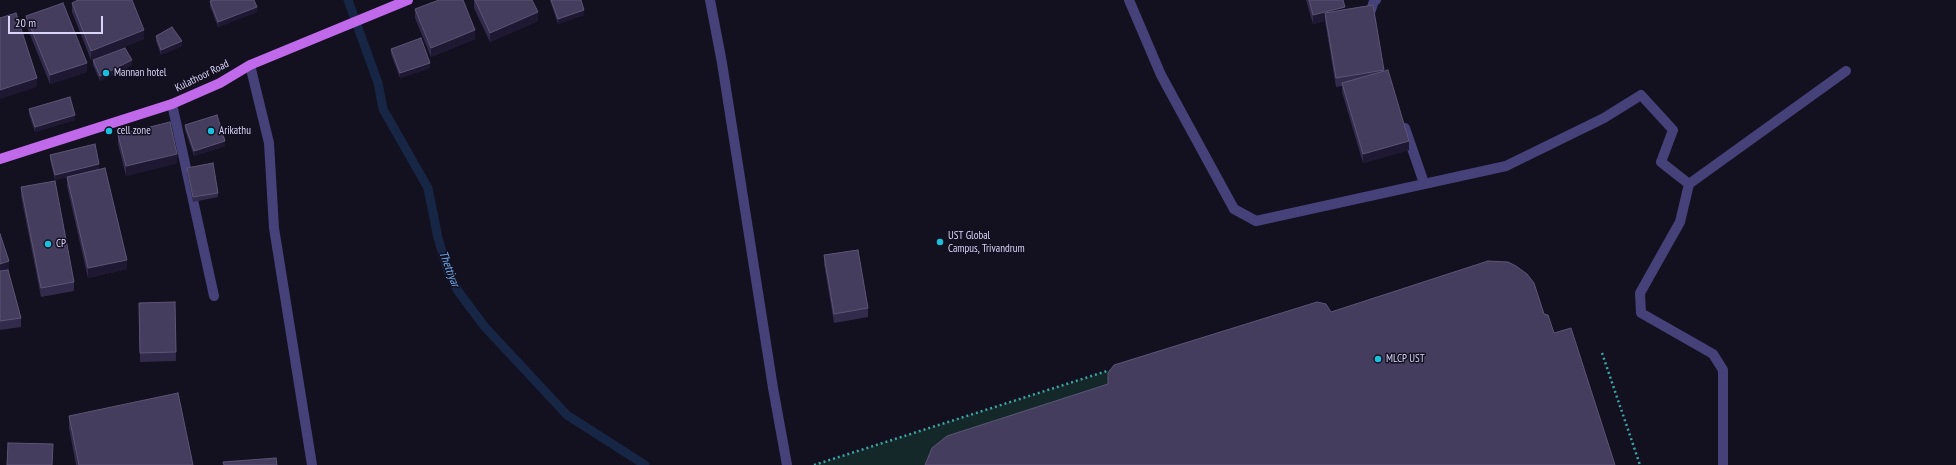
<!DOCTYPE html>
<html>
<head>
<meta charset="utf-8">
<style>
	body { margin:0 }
	#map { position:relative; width:1956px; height:465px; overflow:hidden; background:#131020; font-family:"PT Sans Narrow",sans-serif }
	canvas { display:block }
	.scale { position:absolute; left:8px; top:16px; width:95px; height:18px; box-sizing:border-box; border:2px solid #dad4f9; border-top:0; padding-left:5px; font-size:12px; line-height:14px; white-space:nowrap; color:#dad4f9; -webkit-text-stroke:3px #131020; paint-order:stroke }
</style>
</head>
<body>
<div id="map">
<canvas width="1956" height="465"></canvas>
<div class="scale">20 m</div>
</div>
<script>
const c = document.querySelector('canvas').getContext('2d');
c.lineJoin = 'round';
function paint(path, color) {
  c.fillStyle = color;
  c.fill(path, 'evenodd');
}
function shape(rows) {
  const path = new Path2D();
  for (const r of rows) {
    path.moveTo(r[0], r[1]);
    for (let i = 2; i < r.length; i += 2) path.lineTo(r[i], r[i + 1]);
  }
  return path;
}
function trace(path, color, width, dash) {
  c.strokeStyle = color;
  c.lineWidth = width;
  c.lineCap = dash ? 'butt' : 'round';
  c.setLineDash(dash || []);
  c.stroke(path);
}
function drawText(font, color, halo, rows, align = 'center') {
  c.font = font + ' "PT Sans Narrow",sans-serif';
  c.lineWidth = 3;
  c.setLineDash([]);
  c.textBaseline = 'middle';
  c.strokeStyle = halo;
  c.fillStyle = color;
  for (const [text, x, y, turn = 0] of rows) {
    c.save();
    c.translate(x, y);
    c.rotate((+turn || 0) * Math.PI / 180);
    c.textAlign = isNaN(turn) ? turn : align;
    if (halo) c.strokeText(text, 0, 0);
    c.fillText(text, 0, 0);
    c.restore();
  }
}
const green = shape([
	[1107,371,1115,371,1108,387,930,465,814,465]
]);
const stream = shape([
	[348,0,378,83,383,109,428,188,438,238,448,271,458,291,484,326,567,415,645,465]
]);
const path = shape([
	[1602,353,1640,465],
	[814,465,1107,371,1113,371]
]);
const minor = shape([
	[710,0,722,63,773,388,787,465],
	[1129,0,1161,75,1234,209,1256,221,1506,166,1604,118,1641,95,1673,130,1661,162,1689,184,1680,222,1640,293,1641,313,1713,354,1723,370,1723,465],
	[1369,16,1374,1,1376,0],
	[250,65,269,143,274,228,312,465],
	[172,104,214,296],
	[1405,128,1424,183],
	[1689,184,1846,71]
]);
const major = shape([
	[0,159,172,104,220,83,250,65,408,0]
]);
const wall = shape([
	[474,0,532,0,538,21,490,42,474,8],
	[550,0,581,0,584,15,558,24],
	[1306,0,1343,0,1345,9,1373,5,1384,71,1409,150,1363,163,1342,92,1342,86,1336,87,1325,21,1313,24],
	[210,1,257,12,218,27,210,6],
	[72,3,144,39,91,60,72,12],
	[415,9,475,39,431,57,415,18],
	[26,16,87,72,50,84,26,25],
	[156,36,182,46,161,55,156,41],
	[391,49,430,68,400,78,391,54],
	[93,60,132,65,100,81,93,65],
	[29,109,75,120,35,132,29,114],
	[185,125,225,146,194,156,185,130],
	[118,135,177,163,126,176,118,144],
	[50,155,99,169,127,269,88,278,67,186,67,177,55,180,50,160],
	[187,168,218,193,218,197,193,202,187,173],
	[21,187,74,282,74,291,41,297,21,196],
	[0,234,8,270,21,318,21,327,0,330],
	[824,255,868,308,868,317,834,323,824,264],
	[175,302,176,361,140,362,139,303],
	[69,416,193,465,76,465,69,428]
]);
const shadedWall = shape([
	[257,7,257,12,218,27,218,22],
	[1345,7,1345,16,1325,13,1325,21,1313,24,1313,15],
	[584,10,584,15,558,24,558,19],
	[538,12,538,21,490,42,490,33],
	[144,30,144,39,91,60,91,51],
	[475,30,475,39,431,57,431,48],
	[182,41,182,46,161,55,161,50],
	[132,60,132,65,100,81,100,76],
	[87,63,87,72,50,84,50,75],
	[430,63,430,68,400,78,400,73],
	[37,78,37,87,0,99,0,90],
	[75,115,75,120,35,132,35,127],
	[225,141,225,146,194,156,194,151],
	[1409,141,1409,150,1363,163,1363,154],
	[177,154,177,163,126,176,126,166],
	[99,164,99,169,55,180,55,175],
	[127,260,127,269,88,278,88,268],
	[9,261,9,270,0,273,0,264]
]);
const building = shape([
	[78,0,132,0,144,30,91,51,72,3,78,0],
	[213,0,254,0,257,7,218,22,210,1,213,0],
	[439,0,463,0,475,30,431,48,415,9,439,0],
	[475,0,532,0,538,12,490,33,475,0],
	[551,0,581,0,584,10,558,19,551,0],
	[1309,0,1343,0,1345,7,1313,15,1309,0],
	[63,3,87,63,50,75,26,16,63,3],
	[1373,5,1384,70,1336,78,1325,13,1373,5],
	[16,13,37,78,0,90,0,18,16,13],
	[172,27,182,41,161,50,156,36,172,27],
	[421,38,430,63,400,73,391,49,421,38],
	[125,48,132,60,100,76,93,60,125,48],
	[1388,70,1409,141,1363,154,1342,83,1388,70],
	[70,97,75,115,35,127,29,109,70,97],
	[217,115,225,141,194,151,185,125,217,115],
	[170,122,177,154,126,166,118,135,170,122],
	[95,144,99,164,55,175,50,155,95,144],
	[213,163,218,193,193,197,187,168,213,163],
	[105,168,127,260,88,268,67,177,105,168],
	[55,181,74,282,41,288,21,187,55,181],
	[0,234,9,261,0,264,0,234],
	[858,250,868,308,834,314,824,255,858,250],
	[1488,261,1508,262,1516,266,1527,274,1534,283,1544,314,1548,315,1554,333,1571,328,1615,465,925,465,932,448,947,436,1108,384,1108,373,1114,365,1317,302,1326,304,1331,312,1488,261],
	[8,270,21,318,0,321,0,271,8,270],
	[175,302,176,352,140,353,139,303,175,302],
	[178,393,193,465,79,465,69,416,178,393],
	[8,443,53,444,52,465,7,465,8,443],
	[276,458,277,465,224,465,223,462,276,458]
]);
const markers = [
	[106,73,4,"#1dc0dc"],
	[109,131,4,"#1dc0dc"],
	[211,131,4,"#1dc0dc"],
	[940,242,4,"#1dc0dc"],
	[48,244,4,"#1dc0dc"],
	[1378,359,4,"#1dc0dc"]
];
const poiNames = [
	["Mannan hotel",114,73],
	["cell zone",117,131],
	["Arikathu",219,131],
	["UST Global",948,236],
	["Campus, Trivandrum",948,249],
	["CP",56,244],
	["MLCP UST",1386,359]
];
const streetNames = [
	["Kulathoor Road",202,76,-26]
];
const waterNames = [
	["Thettiyar",449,269,69]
];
paint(green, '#142829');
trace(stream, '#162644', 9);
trace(path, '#3da4a3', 2.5, [2, 3]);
trace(minor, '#464179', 10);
trace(major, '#c169eb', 10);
paint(wall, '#332b4b');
paint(shadedWall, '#1e1832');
paint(building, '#453d5e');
trace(building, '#5c5576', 1);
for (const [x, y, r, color] of markers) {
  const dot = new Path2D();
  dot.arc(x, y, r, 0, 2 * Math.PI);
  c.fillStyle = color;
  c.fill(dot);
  trace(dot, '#131020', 1.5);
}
drawText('11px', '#dad4f9', '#131020', poiNames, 'left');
drawText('11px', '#dad4f9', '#131020', streetNames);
drawText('italic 12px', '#6facec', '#131020', waterNames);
</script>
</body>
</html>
